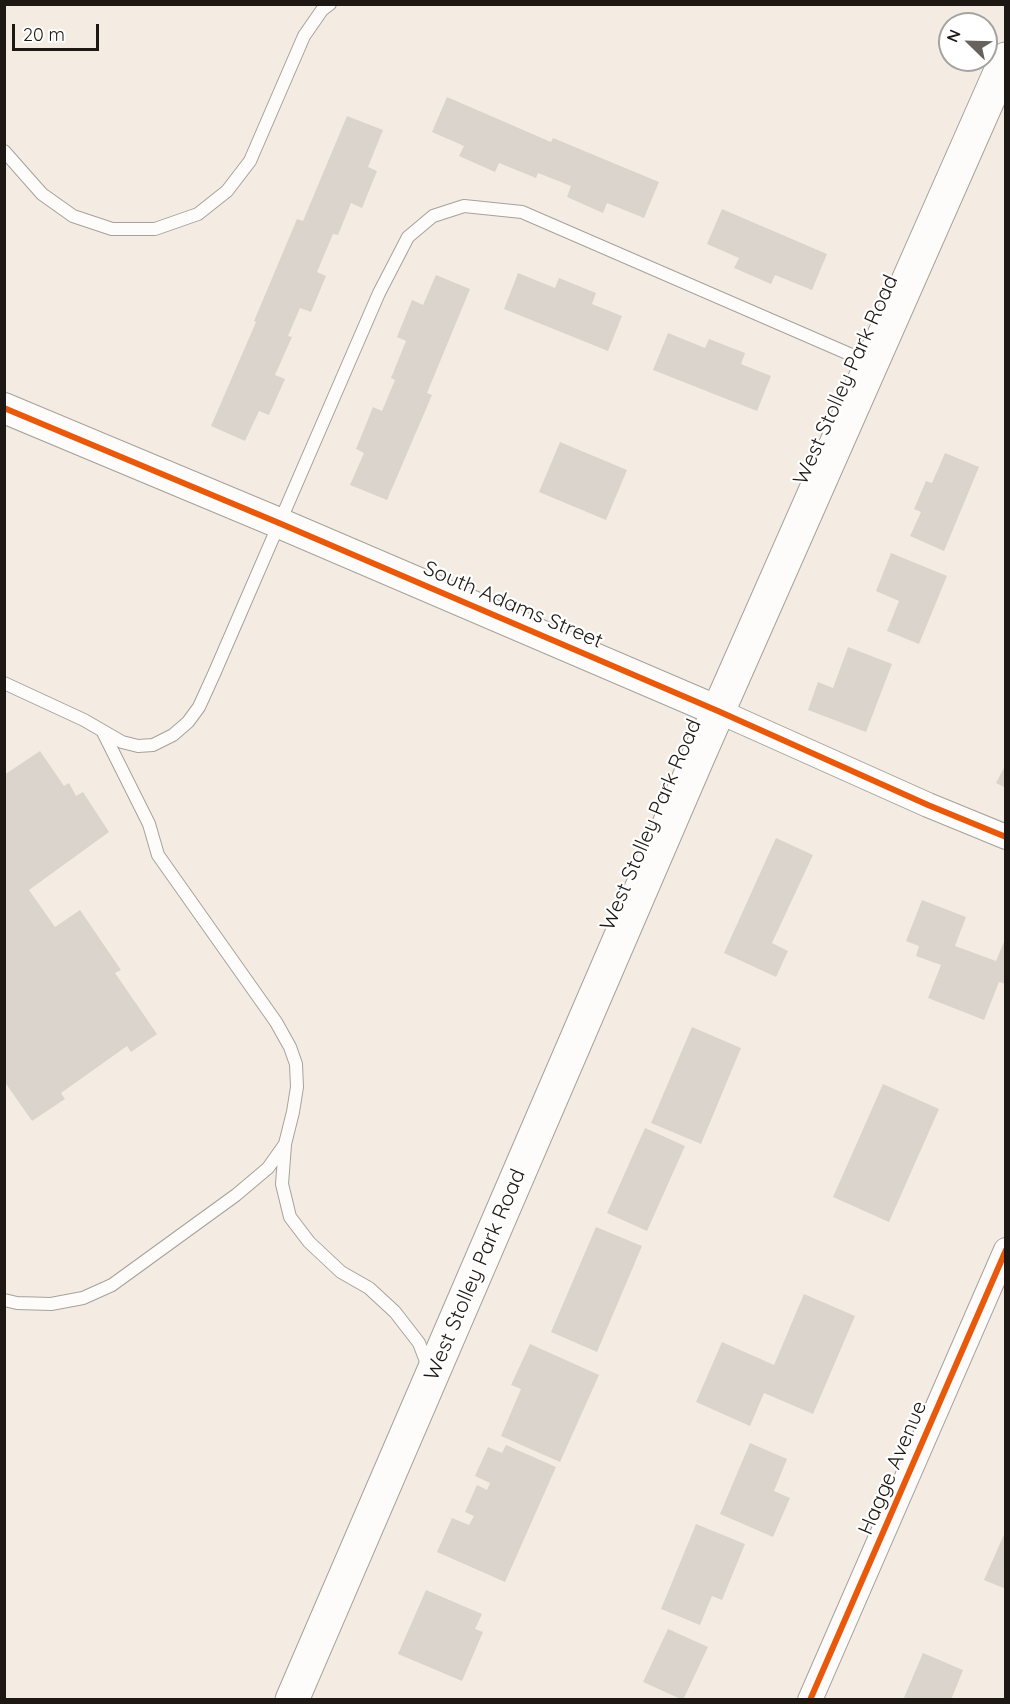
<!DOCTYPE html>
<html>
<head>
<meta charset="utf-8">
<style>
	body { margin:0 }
	#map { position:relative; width:1010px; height:1704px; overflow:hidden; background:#f4ece3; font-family:Quicksand,sans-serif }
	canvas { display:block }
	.frame { position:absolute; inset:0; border:6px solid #1d1813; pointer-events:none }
	.north { position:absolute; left:938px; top:12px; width:60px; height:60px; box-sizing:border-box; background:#fff; border:2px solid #a5a3a1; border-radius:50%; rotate:293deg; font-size:16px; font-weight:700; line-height:24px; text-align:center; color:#1d1813 }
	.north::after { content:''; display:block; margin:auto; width:21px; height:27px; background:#68625c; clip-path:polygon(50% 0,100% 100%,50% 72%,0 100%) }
	.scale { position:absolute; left:12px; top:24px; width:87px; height:27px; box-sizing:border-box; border:3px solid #1d1813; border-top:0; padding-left:8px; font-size:18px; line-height:21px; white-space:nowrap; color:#1d1813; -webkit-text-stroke:4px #fff; paint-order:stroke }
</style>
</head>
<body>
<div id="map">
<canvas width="1010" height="1704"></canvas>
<div class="frame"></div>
<div class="north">N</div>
<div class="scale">20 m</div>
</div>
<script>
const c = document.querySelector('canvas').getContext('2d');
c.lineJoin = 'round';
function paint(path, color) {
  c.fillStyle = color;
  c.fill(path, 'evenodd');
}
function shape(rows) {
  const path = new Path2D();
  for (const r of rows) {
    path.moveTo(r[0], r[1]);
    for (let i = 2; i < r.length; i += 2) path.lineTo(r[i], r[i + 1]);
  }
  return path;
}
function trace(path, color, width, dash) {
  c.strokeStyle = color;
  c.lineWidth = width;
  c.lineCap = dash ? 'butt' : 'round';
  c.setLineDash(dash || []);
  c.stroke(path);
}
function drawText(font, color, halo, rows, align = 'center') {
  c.font = font + ' Quicksand,sans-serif';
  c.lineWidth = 4.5;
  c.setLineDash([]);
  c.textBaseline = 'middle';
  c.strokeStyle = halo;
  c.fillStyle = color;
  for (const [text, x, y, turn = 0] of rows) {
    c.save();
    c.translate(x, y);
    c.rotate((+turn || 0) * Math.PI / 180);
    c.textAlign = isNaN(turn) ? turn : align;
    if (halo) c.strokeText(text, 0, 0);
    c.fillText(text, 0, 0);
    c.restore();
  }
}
const building = shape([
	[447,97,551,142,553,138,659,182,644,218,607,203,603,213,567,197,571,186,538,173,536,178,499,163,495,172,459,156,464,146,432,132],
	[347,116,383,130,368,167,377,171,362,208,351,203,338,235,333,234,317,272,326,276,311,312,300,308,288,336,292,337,275,375,285,379,269,415,259,411,245,441,211,426,256,322,254,321,297,219,303,221],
	[722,209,827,254,812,290,775,275,771,284,734,268,739,258,707,244],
	[518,273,555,288,559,278,596,293,592,304,622,316,608,351,504,309],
	[436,275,470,289,427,393,432,395,387,500,350,485,364,453,356,449,373,407,382,411,395,380,391,378,406,341,397,337,412,300,423,305],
	[668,333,705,348,709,339,745,353,741,364,771,376,757,411,653,370],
	[560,442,627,470,606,520,539,492],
	[945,453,979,467,944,551,910,536,921,512,914,509,926,481,932,483],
	[891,553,947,576,919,644,887,631,899,601,876,591],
	[848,647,892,664,866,732,808,710,818,682,833,688],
	[40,751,64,786,69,783,76,796,83,792,109,832,29,890,55,927,80,910,121,970,115,973,157,1034,131,1052,127,1046,61,1093,65,1099,32,1121,4,1081,4,775],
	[1006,764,1006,788,996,783],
	[776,838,813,855,772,943,788,951,776,977,724,953],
	[922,900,966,917,955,946,996,961,1006,937,1006,984,999,982,984,1020,928,998,941,965,916,956,919,946,906,941],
	[692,1027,741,1048,701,1144,651,1123],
	[883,1084,939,1109,889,1222,833,1197],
	[645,1128,685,1146,647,1231,607,1213],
	[596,1227,642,1246,597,1352,551,1332],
	[804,1294,855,1316,813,1414,764,1393,750,1426,696,1402,722,1342,774,1365],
	[530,1344,599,1375,560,1462,501,1436,521,1389,511,1385],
	[750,1443,787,1459,774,1491,790,1498,773,1537,720,1514],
	[506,1445,556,1467,505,1582,437,1552,452,1518,469,1525,474,1516,465,1512,477,1485,487,1490,490,1483,475,1476,488,1447,502,1453],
	[696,1524,745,1544,722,1600,712,1596,700,1625,661,1609],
	[1006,1530,1006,1589,984,1580],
	[426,1590,482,1614,475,1629,483,1632,462,1681,398,1654],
	[668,1629,708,1647,683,1700,643,1682],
	[923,1653,963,1670,951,1700,903,1700]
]);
const service = shape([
	[4,151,42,194,73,216,112,229,155,229,198,214,227,191,250,161,304,36,322,10,330,4],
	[4,683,84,720,122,742,138,746,153,745,173,735,188,722,199,707,214,674,379,293,408,237,433,216,464,206,522,212,870,363],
	[285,1145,282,1184,290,1217,309,1242,341,1272,369,1288,395,1312,419,1343,429,1369],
	[4,1300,17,1303,51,1304,83,1298,112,1285,236,1195,268,1168,285,1144,293,1112,297,1087,296,1064,290,1047,276,1022,158,855,149,824,103,732]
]);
const minor = shape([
	[718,711,928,805,1006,837],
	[810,1700,1006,1250]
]);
const tertiary = shape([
	[4,408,279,523,718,711]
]);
const secondary = shape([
	[292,1700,698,757,1006,59]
]);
const cycleway = shape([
	[4,408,279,523,718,711,928,805,1006,837],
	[810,1700,1006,1250]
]);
const streetNames = [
	["West Stolley Park Road",846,380,-66],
	["South Adams Street",513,605,23],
	["West Stolley Park Road",651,825,-67],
	["West Stolley Park Road",475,1275,-67],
	["Hagge Avenue",893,1468,-67]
];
paint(building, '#dad4cd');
trace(service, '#a6a19a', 14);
trace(minor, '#a6a19a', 26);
trace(tertiary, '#a6a19a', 32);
trace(secondary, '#a6a19a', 35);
trace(service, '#fdfcfb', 12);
trace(minor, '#fdfcfb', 24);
trace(tertiary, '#fdfcfb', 30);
trace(secondary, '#fdfcfb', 33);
trace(cycleway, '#e8590c', 6);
drawText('21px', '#1d1813', '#fff', streetNames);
</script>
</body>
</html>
